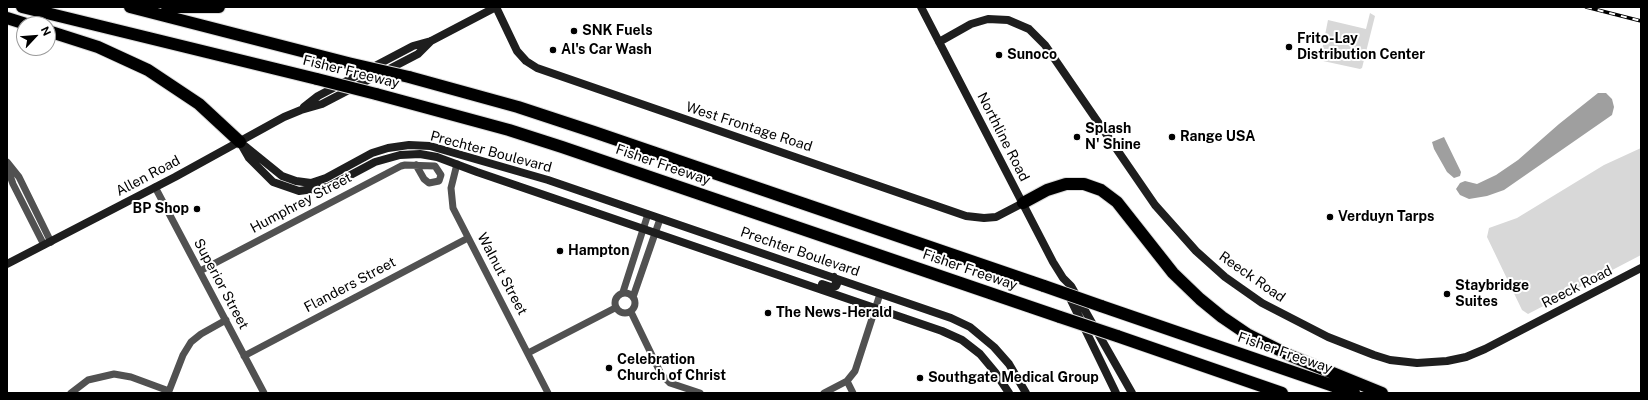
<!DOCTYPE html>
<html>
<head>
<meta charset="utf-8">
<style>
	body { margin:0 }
	#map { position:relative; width:1648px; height:400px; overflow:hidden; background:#fff; font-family:"Public Sans",sans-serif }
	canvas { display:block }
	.frame { position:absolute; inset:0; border:8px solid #000; pointer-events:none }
	.north { position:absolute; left:16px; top:16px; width:40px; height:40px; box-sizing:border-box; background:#fff; border:1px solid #999; border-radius:50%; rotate:64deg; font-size:11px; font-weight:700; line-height:16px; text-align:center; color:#000 }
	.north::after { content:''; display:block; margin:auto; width:14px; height:18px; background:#000; clip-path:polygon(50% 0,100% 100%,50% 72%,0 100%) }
</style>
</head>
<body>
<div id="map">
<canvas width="1648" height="400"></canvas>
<div class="frame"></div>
<div class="north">N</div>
</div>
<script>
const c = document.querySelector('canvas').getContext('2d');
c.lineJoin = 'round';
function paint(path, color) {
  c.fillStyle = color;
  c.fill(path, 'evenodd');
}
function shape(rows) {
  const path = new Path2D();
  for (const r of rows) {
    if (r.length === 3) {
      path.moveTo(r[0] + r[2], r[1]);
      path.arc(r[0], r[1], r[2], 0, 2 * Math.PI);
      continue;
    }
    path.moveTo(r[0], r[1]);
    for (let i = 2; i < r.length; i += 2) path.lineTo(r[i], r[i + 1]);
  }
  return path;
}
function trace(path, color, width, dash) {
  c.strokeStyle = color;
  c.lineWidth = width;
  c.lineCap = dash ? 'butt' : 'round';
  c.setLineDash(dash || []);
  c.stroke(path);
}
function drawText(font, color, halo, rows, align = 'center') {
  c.font = font + ' "Public Sans",sans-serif';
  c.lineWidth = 4;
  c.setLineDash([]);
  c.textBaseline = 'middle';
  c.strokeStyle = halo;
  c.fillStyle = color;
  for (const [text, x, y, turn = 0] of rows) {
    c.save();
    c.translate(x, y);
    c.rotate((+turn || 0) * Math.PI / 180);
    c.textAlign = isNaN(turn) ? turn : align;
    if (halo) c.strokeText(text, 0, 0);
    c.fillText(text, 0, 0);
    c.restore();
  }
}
const green = shape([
	[1370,13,1375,16,1362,68,1360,69,1323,61,1324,56,1321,55,1328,20,1366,29],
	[1641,148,1641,255,1528,314,1522,310,1487,237,1489,228,1517,218,1604,165]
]);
const water = shape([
	[1598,93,1606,93,1612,99,1614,107,1612,115,1504,190,1487,196,1469,199,1460,195,1456,189,1460,183,1465,181,1477,184,1496,175,1518,160,1559,124],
	[1444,137,1461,172,1460,176,1454,178,1447,172,1434,149,1432,142]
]);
const street = shape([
	[7,162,19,177,51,242],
	[457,164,451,188,453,208,548,393],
	[7,167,13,184,44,245],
	[155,187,264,393],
	[200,271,401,166,405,165,435,166,441,175,439,181,429,183,424,179,416,165],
	[623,292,648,214],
	[625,303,10],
	[633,297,660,219],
	[631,312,661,374,670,383,700,393],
	[528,353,615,308],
	[244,356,468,238],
	[847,381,853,393],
	[71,393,88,380,114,374,131,377,169,391,183,355,191,342,201,334,226,320],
	[824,393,847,381,855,371,880,294]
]);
const secondary = shape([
	[496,7,517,51,526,61,537,68,966,216,984,218,996,217,1023,203],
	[921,7,1053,262,1063,278,1071,286,1132,393],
	[939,42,971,24,988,19,1008,20,1029,29,1045,45,1155,205,1196,251,1225,277,1262,303,1328,337,1374,355,1390,360,1417,363,1447,361,1466,357,1485,349,1641,268],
	[304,107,318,96,413,46,431,41,496,7],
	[240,142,282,176,296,181,311,183,326,178,372,153,388,148,409,145,430,146,548,180,951,318,970,327,994,347,1009,364,1026,393],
	[241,144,249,158,273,182,299,191,328,187,375,162,400,155,420,154,437,157,477,172,942,331,962,340,980,354,995,372,1009,393],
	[7,264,175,177,284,117,301,110,322,104,418,54,431,41],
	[822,284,831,287,836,286,837,284,834,277],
	[1067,292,1116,393]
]);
const highway = shape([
	[22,7,317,79],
	[130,7,348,63],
	[167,7,219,7],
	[7,18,26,24],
	[48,31,98,47,148,70,199,104,240,142],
	[409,77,518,107,594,132,1044,286],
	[376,94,509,130,562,147,1060,317],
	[1023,203,1047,190,1066,184,1084,184,1101,190,1117,202,1173,273,1200,299,1222,317,1247,334,1291,356,1382,393],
	[1101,306,1354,393],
	[1117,336,1282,393]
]);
const rail = shape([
	[1586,7,1641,21]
]);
const highwayBridge = shape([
	[348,63,409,77],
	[317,79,376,94],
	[1044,286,1101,306],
	[1060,317,1117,336]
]);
const markers = [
	[574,31,4,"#000"],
	[1289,47,4,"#000"],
	[553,50,4,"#000"],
	[999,55,4,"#000"],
	[1077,137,4,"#000"],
	[1172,137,4,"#000"],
	[197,209,4,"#000"],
	[1330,217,4,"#000"],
	[560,251,4,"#000"],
	[1447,294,4,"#000"],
	[768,313,4,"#000"],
	[609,368,4,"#000"],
	[920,378,4,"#000"]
];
const poiNames = [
	["SNK Fuels",582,31],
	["Frito-Lay",1297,39],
	["Distribution Center",1297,55],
	["Al's Car Wash",561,50],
	["Sunoco",1007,55],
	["Splash",1085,129],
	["N' Shine",1085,145],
	["Range USA",1180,137],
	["BP Shop",189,209,"right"],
	["Verduyn Tarps",1338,217],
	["Hampton",568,251],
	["Staybridge",1455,286],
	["Suites",1455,302],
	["The News-Herald",776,313],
	["Celebration",617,360],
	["Church of Christ",617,376],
	["Southgate Medical Group",928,378]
];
const streetNames = [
	["Fisher Freeway",351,72,14],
	["West Frontage Road",749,127,18],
	["Northline Road",1003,137,63],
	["Prechter Boulevard",491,152,15],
	["Fisher Freeway",663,165,19],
	["Allen Road",148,176,-28],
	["Humphrey Street",301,203,-28],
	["Prechter Boulevard",800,252,19],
	["Fisher Freeway",970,270,19],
	["Walnut Street",502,274,62],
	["Reeck Road",1252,277,35],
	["Superior Street",221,284,62],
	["Flanders Street",350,285,-28],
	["Reeck Road",1577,287,-27],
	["Fisher Freeway",1285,353,19]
];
paint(green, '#d8d8d8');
paint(water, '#9f9f9f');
trace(highway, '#dbdbdb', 14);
trace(street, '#515151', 7);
trace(secondary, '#1e1e1e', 8);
trace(highway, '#000', 12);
trace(rail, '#000', 3.5);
trace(rail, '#fff', 2, [6]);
trace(highwayBridge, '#dbdbdb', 14, []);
trace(highwayBridge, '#000', 12);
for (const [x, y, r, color] of markers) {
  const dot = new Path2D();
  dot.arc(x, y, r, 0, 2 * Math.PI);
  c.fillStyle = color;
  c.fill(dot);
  trace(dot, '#fff', 1.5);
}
drawText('bold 14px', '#000', '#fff', poiNames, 'left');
drawText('14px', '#000', '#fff', streetNames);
</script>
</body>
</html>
